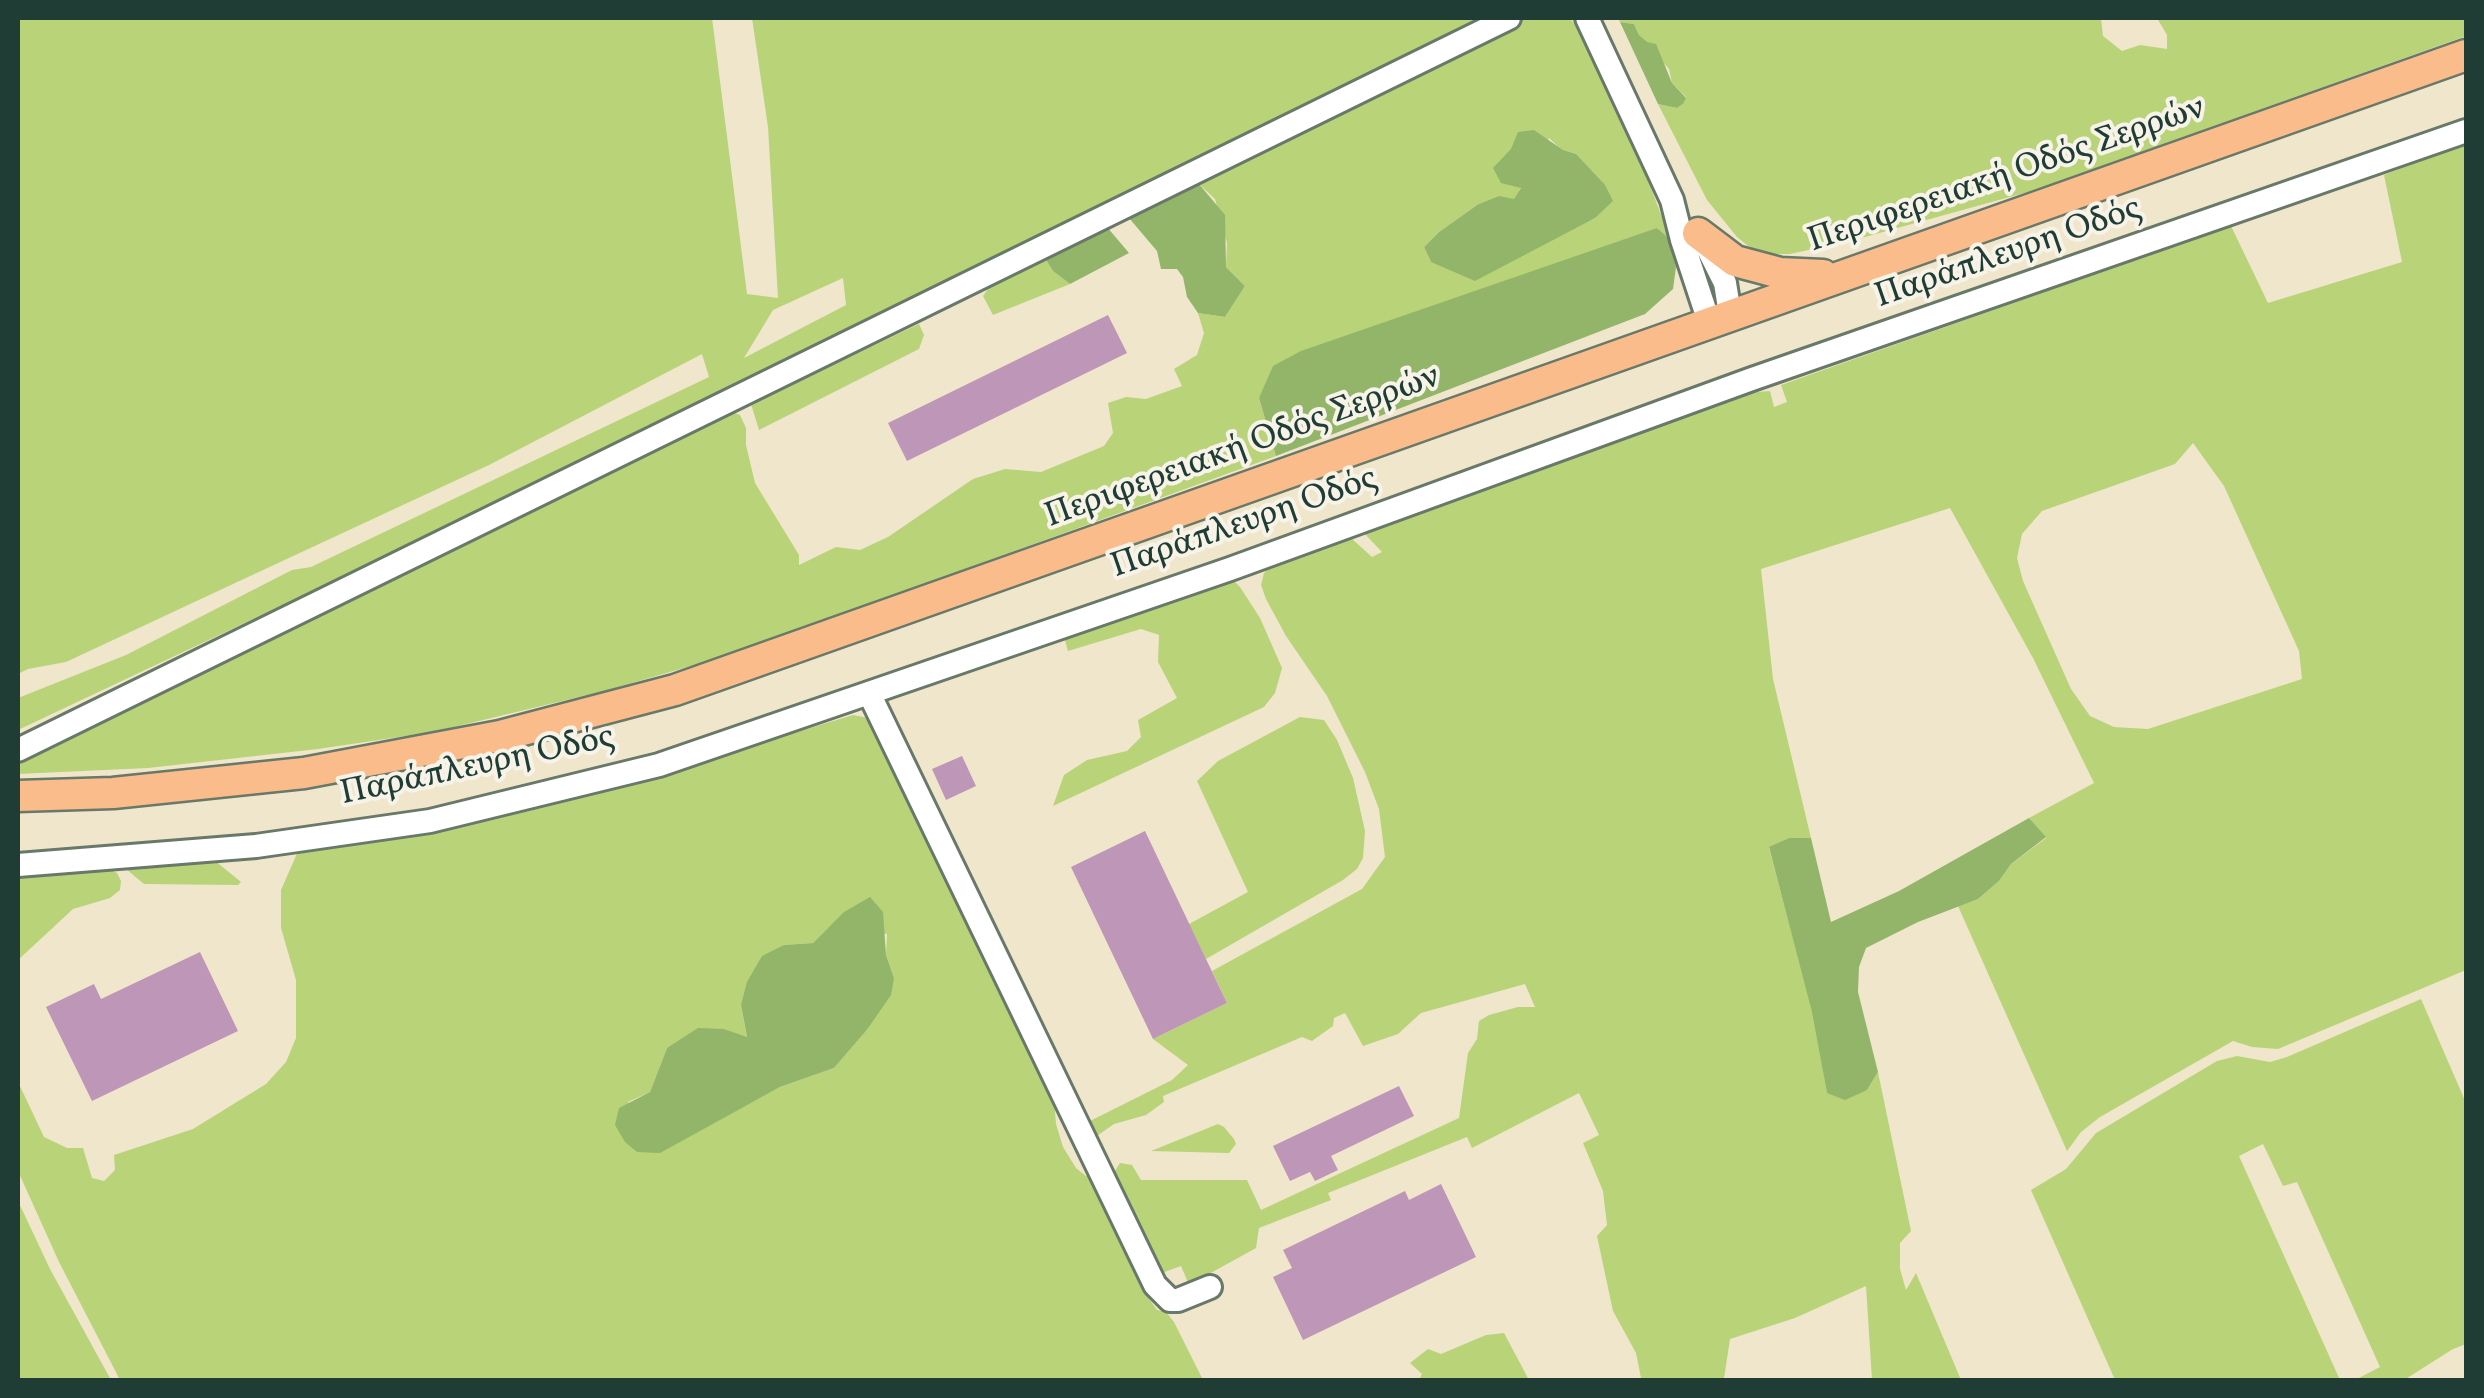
<!DOCTYPE html>
<html>
<head>
<meta charset="utf-8">
<style>
	body { margin:0 }
	#map { position:relative; width:2484px; height:1398px; overflow:hidden; background:#f0e6cc; font-family:Vollkorn,serif }
	canvas { display:block }
	.frame { position:absolute; inset:0; border:20px solid #1f3d34; pointer-events:none }
</style>
</head>
<body>
<div id="map">
<canvas width="2484" height="1398"></canvas>
<div class="frame"></div>
</div>
<script>
const c = document.querySelector('canvas').getContext('2d');
c.lineJoin = 'round';
function paint(path, color) {
  c.fillStyle = color;
  c.fill(path, 'evenodd');
}
function shape(rows) {
  const path = new Path2D();
  for (const r of rows) {
    path.moveTo(r[0], r[1]);
    for (let i = 2; i < r.length; i += 2) path.lineTo(r[i], r[i + 1]);
  }
  return path;
}
function trace(path, color, width, dash) {
  c.strokeStyle = color;
  c.lineWidth = width;
  c.lineCap = dash ? 'butt' : 'round';
  c.setLineDash(dash || []);
  c.stroke(path);
}
function drawText(font, color, halo, rows, align = 'center') {
  c.font = font + ' Vollkorn,serif';
  c.lineWidth = 8;
  c.setLineDash([]);
  c.textBaseline = 'middle';
  c.strokeStyle = halo;
  c.fillStyle = color;
  for (const [text, x, y, turn = 0] of rows) {
    c.save();
    c.translate(x, y);
    c.rotate((+turn || 0) * Math.PI / 180);
    c.textAlign = isNaN(turn) ? turn : align;
    if (halo) c.strokeText(text, 0, 0);
    c.fillText(text, 0, 0);
    c.restore();
  }
}
const green = shape([
	[18,18,712,18,747,294,778,298,768,127,752,18,1483,18,734,392,18,730,18,698,126,655,292,570,311,567,709,377,702,354,489,465,248,577,66,662,28,669,18,674],
	[843,278,846,305,744,358,773,310],
	[1526,18,1569,18,1577,26,1633,140,1670,239,1657,228,1259,398,1276,456,729,655,604,691,433,732,318,749,148,768,18,774,18,756,535,504,678,440,730,411,740,415,746,428,746,445,755,483,799,555,799,565,836,547,860,550,888,537,973,479,1005,469,1041,472,1104,446,1113,433,1108,403,1126,397,1146,399,1182,386,1174,369,1197,355,1204,333,1198,313,1225,317,1245,286,1226,267,1227,243,1215,199,1199,184],
	[1549,138,1562,150,1576,154,1595,218,1550,239,1431,262,1424,247,1439,232,1477,205,1514,200],
	[1618,18,2101,18,2103,36,2122,51,2140,45,2167,49,2167,35,2157,18,2466,18,2466,36,2035,190,1854,240,1790,254,1769,254,1752,249,1737,237,1707,200,1658,104,1677,108,1683,104,1686,97,1672,83,1669,69,1639,35,1634,24,1620,22],
	[2466,143,2466,970,2278,1049,2252,1047,2233,1041,2100,1117,2081,1132,2067,1151,1958,906,1978,899,1999,881,2011,864,2046,838,2029,818,2094,783,2033,658,1950,508,1761,569,1773,679,1811,838,1789,838,1769,848,1813,1012,1827,1093,1867,1090,1878,1072,1911,1231,1900,1243,1900,1269,1906,1290,1916,1273,1961,1380,1872,1380,1866,1286,1795,1318,1730,1339,1724,1378,1717,1380,1636,1380,1641,1378,1636,1353,1613,1311,1597,1236,1607,1225,1603,1191,1583,1143,1599,1135,1579,1093,1472,1148,1467,1137,1328,1193,1331,1200,1259,1228,1256,1248,1189,1285,1181,1266,1159,1274,1113,1174,1120,1163,1132,1165,1141,1180,1247,1180,1261,1210,1459,1118,1468,1053,1477,1039,1479,1021,1489,1015,1518,1007,1535,1007,1525,984,1421,1013,1398,1034,1363,1046,1345,1013,1334,1018,1333,1026,1312,1041,1302,1037,1163,1096,1164,1102,1146,1115,1114,1124,1094,1138,1086,1123,1172,1080,1188,1065,1153,1039,1227,1003,1212,971,1362,889,1385,857,1379,809,1365,772,1327,696,1286,636,1266,599,1261,585,1264,573,1270,567,1350,537,1372,557,1382,552,1363,532,1755,392,1770,391,1774,407,1787,402,1781,385,2231,226,2268,303,2402,262,2384,175],
	[2193,443,2224,486,2299,651,2302,679,2148,729,2114,727,2090,716,2071,689,2023,581,2017,558,2022,534,2042,511,2175,464],
	[1046,260,1053,271,1070,284,993,315,983,296,988,289],
	[919,324,924,335,919,349,759,430,751,404],
	[1232,579,1240,587,1260,618,1282,668,1275,693,1264,707,1053,806,1064,775,1087,760,1127,751,1141,737,1138,720,1177,698,1158,662,1159,635,1141,629,1068,651,1064,637],
	[853,715,874,719,1053,1087,1056,1124,1063,1147,1076,1168,1086,1176,1100,1181,1147,1296,1157,1310,1166,1312,1174,1322,1203,1380,120,1380,59,1262,18,1171,18,1082,44,1137,67,1148,83,1148,92,1178,104,1181,115,1170,114,1155,193,1129,266,1084,286,1062,296,1038,296,980,281,928,281,890,299,849,633,782],
	[828,928,887,934,886,955,894,978,866,1031,834,1068,780,1087,660,1152,628,1102,650,1092,667,1048,724,1029,747,1038,741,1005,784,945,813,943],
	[1300,717,1324,720,1337,740,1353,778,1365,831,1363,858,1357,869,1343,880,1206,959,1189,924,1248,892,1197,781,1218,761],
	[214,860,241,882,238,885,144,884,126,869],
	[109,869,117,873,121,881,120,890,110,898,73,909,18,960,18,873],
	[2421,999,2466,1103,2466,1344,2453,1349,2404,1380,2355,1380,2380,1367,2297,1182,2283,1186,2263,1144,2239,1156,2340,1380,2115,1380,2031,1190,2066,1169,2096,1133,2217,1061,2237,1056,2270,1062,2287,1057],
	[1218,1124,1224,1127,1234,1139,1236,1144,1229,1153,1151,1151],
	[18,1201,50,1269,111,1380,18,1380],
	[1504,1333,1529,1380,1419,1380,1422,1374,1410,1363,1428,1349,1441,1354,1486,1335]
]);
const forest = shape([
	[1620,22,1634,24,1639,35,1647,42,1656,44,1672,83,1686,98,1683,104,1677,108,1658,104],
	[1534,130,1563,150,1576,154,1605,185,1613,201,1595,218,1475,281,1431,262,1424,247,1439,232,1477,205,1499,196,1514,199,1521,188,1501,183,1493,168,1511,149,1518,132],
	[1199,184,1225,215,1226,267,1245,286,1225,317,1198,313,1187,297,1183,277,1177,269,1161,269,1157,251,1129,218],
	[1107,227,1129,253,1070,284,1053,271,1046,260],
	[1657,228,1670,239,1676,267,1673,289,1645,314,1276,456,1259,398,1273,366,1301,351],
	[2029,818,2046,837,2011,864,1999,881,1978,899,1918,922,1866,948,1859,967,1858,992,1878,1072,1867,1090,1845,1100,1827,1093,1812,1012,1769,847,1789,838,1811,838,1831,922,1899,891],
	[870,897,883,912,886,955,894,978,891,995,866,1031,834,1068,780,1087,660,1153,637,1152,625,1142,615,1125,619,1108,650,1092,667,1048,698,1028,724,1029,747,1037,741,1005,747,982,762,956,784,945,813,943,844,912]
]);
const building = shape([
	[1108,315,1127,353,907,461,888,423],
	[962,756,976,786,946,800,932,769],
	[1145,831,1227,1003,1153,1039,1071,867],
	[200,952,238,1031,92,1101,46,1007,94,984,101,999],
	[1399,1086,1414,1116,1331,1156,1338,1170,1315,1181,1310,1172,1290,1181,1273,1146],
	[1441,1184,1476,1257,1303,1340,1273,1277,1292,1268,1283,1250,1405,1191,1409,1200]
]);
const minor = shape([
	[1587,18,1672,200,1682,240,1709,322],
	[1705,243,1725,283,1730,314],
	[869,693,1155,1285,1170,1300,1178,1300,1210,1287],
	[18,750,1509,18],
	[18,865,256,846,430,821,659,765,1230,569,1752,379,2466,131]
]);
const major = shape([
	[1698,233,1735,261,1780,273,1823,275],
	[18,796,113,793,304,773,500,736,675,690,2466,55]
]);
const streetNames = [
	["Περιφερειακή Οδός Σερρών",2007,177,-19],
	["Παράπλευρη Οδός",2009,255,-19],
	["Περιφερειακή Οδός Σερρών",1243,449,-20],
	["Παράπλευρη Οδός",1245,525,-19],
	["Παράπλευρη Οδός",478,768,-12]
];
paint(green, '#b9d379');
paint(forest, '#92b569');
paint(building, '#be96b7');
trace(minor, '#687869', 28);
trace(major, '#687869', 35);
trace(minor, '#fff', 22);
trace(major, '#fabc8b', 30);
drawText('35px', '#1f3d34', '#f7f3e8', streetNames);
</script>
</body>
</html>
